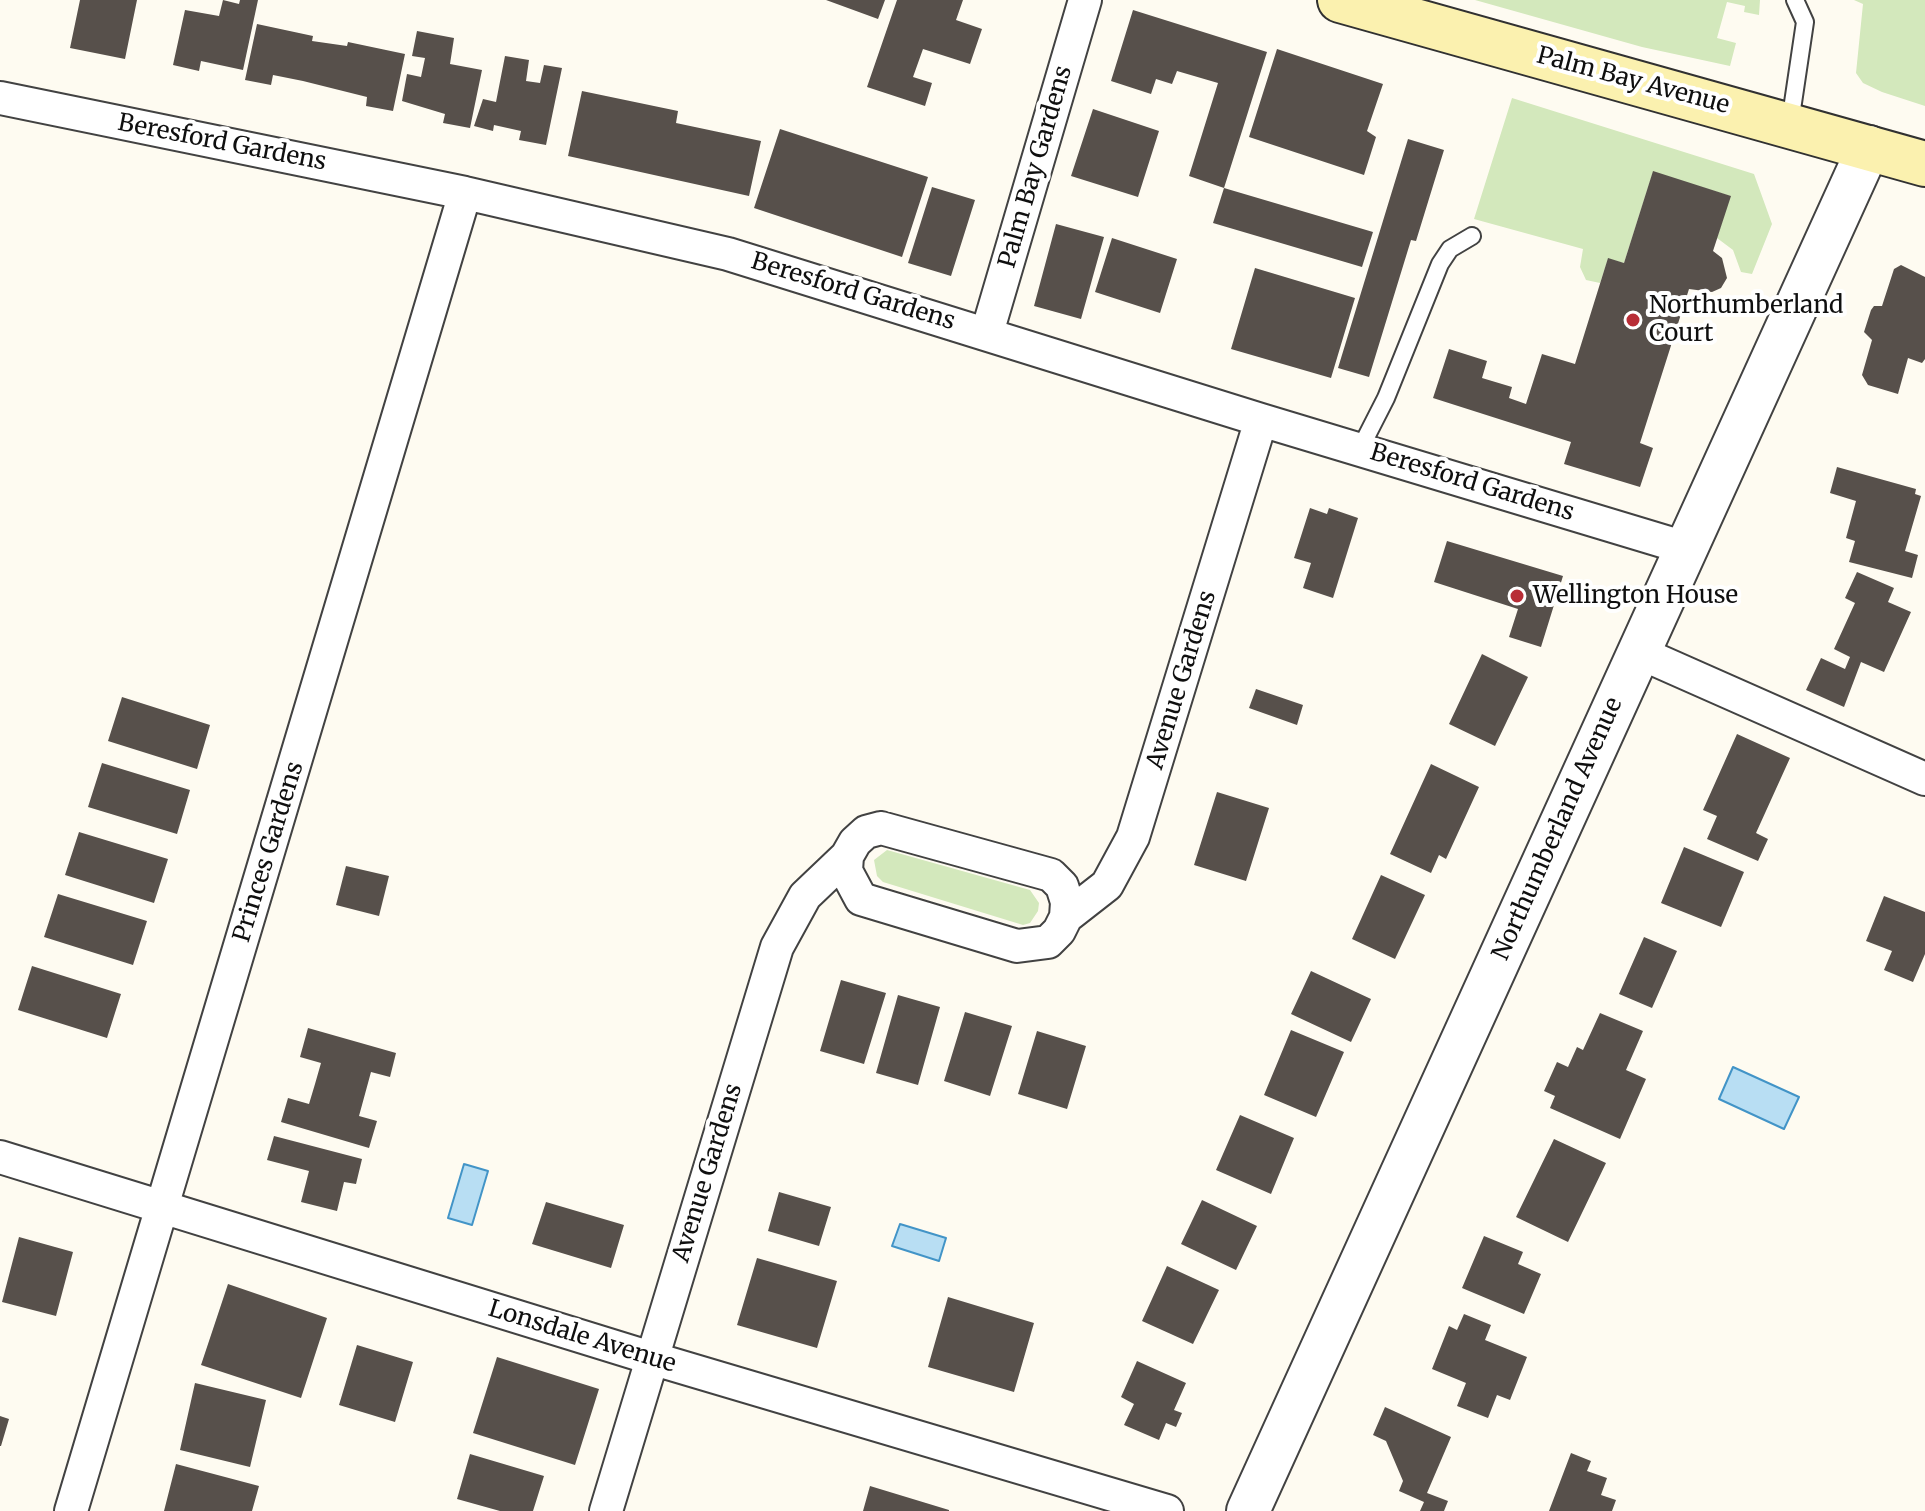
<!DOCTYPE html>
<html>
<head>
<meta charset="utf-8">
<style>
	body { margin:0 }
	canvas { display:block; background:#fefbf1 }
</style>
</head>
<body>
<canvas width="1925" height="1511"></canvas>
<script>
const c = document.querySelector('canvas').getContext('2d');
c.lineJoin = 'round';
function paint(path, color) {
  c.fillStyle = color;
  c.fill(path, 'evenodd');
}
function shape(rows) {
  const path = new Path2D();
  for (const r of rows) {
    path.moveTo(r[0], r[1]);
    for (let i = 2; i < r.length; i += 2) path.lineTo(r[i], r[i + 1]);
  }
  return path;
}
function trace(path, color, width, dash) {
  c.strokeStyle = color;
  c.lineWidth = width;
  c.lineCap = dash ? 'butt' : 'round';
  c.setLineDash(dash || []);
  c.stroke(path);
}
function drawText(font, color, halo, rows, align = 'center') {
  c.font = font + ' Merriweather,serif';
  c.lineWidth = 8;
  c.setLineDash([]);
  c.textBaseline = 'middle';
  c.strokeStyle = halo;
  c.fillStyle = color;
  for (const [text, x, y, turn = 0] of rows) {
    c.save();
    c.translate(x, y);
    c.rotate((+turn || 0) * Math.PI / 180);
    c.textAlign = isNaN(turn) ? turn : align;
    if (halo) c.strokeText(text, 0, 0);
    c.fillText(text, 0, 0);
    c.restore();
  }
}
const green = shape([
	[1475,0,1760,0,1759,15,1744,12,1745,6,1727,2,1717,38,1736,43,1730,66,1642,47],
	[1854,0,1925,0,1925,106,1882,92,1863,83,1856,73,1863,4],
	[1512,98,1754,174,1772,224,1752,274,1741,272,1733,250,1717,238,1730,196,1653,172,1624,263,1608,259,1600,283,1586,280,1580,267,1583,249,1474,219],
	[887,850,1030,890,1039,903,1038,911,1030,923,1023,925,883,882,877,876,874,860]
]);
const water = shape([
	[1733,1067,1799,1097,1784,1129,1719,1099,1733,1067],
	[464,1164,488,1171,472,1225,448,1218,464,1164],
	[900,1224,946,1238,939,1261,892,1246,900,1224]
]);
const building = shape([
	[80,0,137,0,125,59,70,48],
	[223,0,239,4,240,0,258,0,243,70,201,61,199,71,173,65,185,10,219,16],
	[826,0,885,0,878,19],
	[897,0,963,0,956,20,982,29,970,64,923,49,913,77,932,83,925,106,867,87],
	[1133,10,1267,52,1224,188,1373,232,1362,267,1213,223,1224,188,1189,176,1218,83,1177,71,1172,84,1156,79,1151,94,1111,81],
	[257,24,313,36,312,41,347,46,348,42,405,54,393,111,366,106,367,97,303,81,273,75,271,85,245,80],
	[417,31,454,38,450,64,482,70,470,128,443,123,445,114,402,101,407,74,421,77,425,58,412,56],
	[1277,49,1383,84,1367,131,1376,137,1364,175,1249,137],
	[505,56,529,60,526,81,540,83,544,65,562,68,546,145,519,140,521,131,494,125,493,131,474,126,483,99,496,102],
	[582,91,678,111,676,123,761,141,749,196,568,156],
	[1093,109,1159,131,1138,197,1071,176],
	[780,129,928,177,902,257,754,208],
	[1408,139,1444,150,1416,241,1411,240,1369,377,1338,368],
	[1653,171,1731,196,1713,251,1722,258,1727,278,1721,288,1712,292,1689,289,1640,443,1653,448,1640,487,1564,464,1571,442,1433,398,1449,349,1487,361,1482,378,1512,387,1509,398,1526,404,1542,354,1575,364,1608,258,1624,263],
	[932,187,975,200,951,276,908,263],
	[1056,224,1104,237,1081,319,1034,306],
	[1112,238,1177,259,1160,313,1095,292],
	[1901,265,1925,277,1925,359,1922,363,1908,358,1898,394,1868,385,1862,375,1872,340,1864,332,1871,310,1874,306,1882,306,1894,269],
	[1255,268,1355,298,1331,378,1231,349],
	[1837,467,1916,489,1915,494,1921,496,1905,551,1918,555,1912,578,1849,562,1855,541,1846,538,1856,501,1830,493],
	[1310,508,1327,514,1329,508,1358,518,1333,598,1303,588,1311,563,1294,558],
	[1447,541,1563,576,1541,647,1509,637,1518,609,1434,582],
	[1857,572,1894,588,1888,602,1911,612,1884,672,1861,662,1844,707,1806,690,1821,658,1845,669,1850,657,1834,649,1855,603,1845,598],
	[1482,654,1528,677,1495,746,1449,724],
	[1256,689,1303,705,1297,725,1249,708],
	[122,697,210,725,197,769,108,741],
	[1737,734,1790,758,1756,833,1768,839,1758,861,1707,839,1717,816,1703,810],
	[102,763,190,790,177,834,88,807],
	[1431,764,1479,787,1446,859,1439,855,1431,873,1390,854],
	[1217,792,1269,808,1246,881,1194,865],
	[79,832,168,859,154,903,65,875],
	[1684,847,1744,872,1721,927,1661,903],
	[346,866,389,876,379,916,336,905],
	[1381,875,1425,895,1395,959,1352,939],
	[58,894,147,921,133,965,44,937],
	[1884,896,1925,912,1925,954,1913,982,1884,970,1892,951,1866,941],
	[1644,937,1677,951,1652,1008,1619,994],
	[32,966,121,994,107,1038,18,1010],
	[1311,971,1371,999,1351,1042,1291,1014],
	[841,980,886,993,864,1064,820,1051],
	[898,995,940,1007,918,1085,876,1073],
	[965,1012,1012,1026,990,1096,944,1081],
	[1600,1013,1643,1031,1626,1070,1646,1079,1620,1139,1550,1108,1555,1096,1544,1091,1557,1062,1568,1067,1577,1047,1583,1050],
	[308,1028,396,1053,390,1077,371,1072,359,1116,377,1121,369,1148,281,1122,288,1098,309,1104,315,1084,321,1063,300,1057],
	[1291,1030,1344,1052,1316,1117,1264,1095],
	[1037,1031,1086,1046,1067,1109,1018,1094],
	[1240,1115,1294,1138,1271,1194,1216,1170],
	[274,1136,362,1159,356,1184,344,1182,337,1211,301,1202,309,1171,267,1160],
	[1554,1139,1606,1163,1568,1242,1516,1217],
	[779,1192,831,1207,819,1246,768,1231],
	[1202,1200,1257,1226,1236,1270,1181,1244],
	[546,1202,624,1225,611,1268,532,1244],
	[1484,1236,1523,1252,1518,1264,1541,1274,1524,1314,1462,1288],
	[19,1237,73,1252,56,1316,2,1302],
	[757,1258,837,1281,817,1348,737,1325],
	[1167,1266,1219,1290,1193,1344,1142,1321],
	[228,1284,327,1318,301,1398,201,1365],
	[948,1297,1034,1323,1014,1392,928,1367],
	[1464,1314,1491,1325,1485,1340,1527,1357,1510,1400,1497,1395,1488,1418,1457,1406,1466,1383,1432,1369,1449,1326,1457,1330],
	[357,1345,413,1362,395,1422,339,1405],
	[497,1357,599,1389,575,1465,473,1433],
	[1137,1361,1186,1383,1174,1410,1182,1413,1176,1427,1166,1423,1159,1440,1124,1425,1134,1404,1121,1397],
	[195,1383,266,1400,250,1467,180,1450],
	[1385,1407,1451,1437,1427,1493,1448,1501,1444,1511,1420,1511,1424,1502,1399,1491,1403,1481,1386,1441,1373,1435],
	[0,1416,9,1419,1,1446,0,1446],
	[1571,1453,1591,1461,1587,1471,1607,1478,1601,1495,1616,1500,1612,1511,1549,1511],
	[470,1454,544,1476,533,1511,500,1511,457,1499],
	[176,1464,259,1486,252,1511,164,1511],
	[870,1486,949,1510,949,1511,863,1511]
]);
const service = shape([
	[1790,123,1805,22,1795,0],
	[1360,449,1386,398,1440,264,1450,249,1472,236]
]);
const minor = shape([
	[0,98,465,193,728,254,1261,420,1689,549],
	[987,333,1085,0],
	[1638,652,1925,779],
	[881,828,1051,875,1062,886,1067,902,1066,917,1059,931,1048,942,1017,946,861,899,846,871,847,856,855,842,866,832,881,828],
	[1066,917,1107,885,1133,837,1261,420],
	[0,1157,651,1358,1167,1511],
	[71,1511,465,193],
	[606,1511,777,947,805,896,847,856]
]);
const tertiary = shape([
	[1248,1511,1869,147]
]);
const secondary = shape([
	[1340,0,1925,164]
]);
const markers = [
	[1633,320,8,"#b82d36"],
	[1517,596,8,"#b82d36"]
];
const streetNames = [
	["Palm Bay Avenue",1633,81,15],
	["Beresford Gardens",222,143,11],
	["Palm Bay Gardens",1036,167,-74],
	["Beresford Gardens",853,292,17],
	["Beresford Gardens",1472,483,17],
	["Avenue Gardens",1182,680,-73],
	["Northumberland Avenue",1558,829,-66],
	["Princes Gardens",269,852,-73],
	["Avenue Gardens",708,1173,-73],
	["Lonsdale Avenue",582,1337,17]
];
const poiNames = [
	["Northumberland",1649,306],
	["Court",1649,334],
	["Wellington House",1533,596]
];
paint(green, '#d3e8bc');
paint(water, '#b8def3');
trace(water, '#4294c7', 2);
paint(building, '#57504b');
trace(service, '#424242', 20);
trace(minor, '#424242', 36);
trace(tertiary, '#424242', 46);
trace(secondary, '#313131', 48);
trace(service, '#fff', 16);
trace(minor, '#fff', 32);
trace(tertiary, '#fff', 42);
trace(secondary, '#fbf1af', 44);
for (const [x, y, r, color] of markers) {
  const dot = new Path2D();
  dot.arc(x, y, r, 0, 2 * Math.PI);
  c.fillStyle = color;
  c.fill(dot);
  trace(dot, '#fff', 3);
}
drawText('24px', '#0f0f0f', '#fff', streetNames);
drawText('24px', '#0f0f0f', '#fff', poiNames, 'left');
</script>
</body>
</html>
